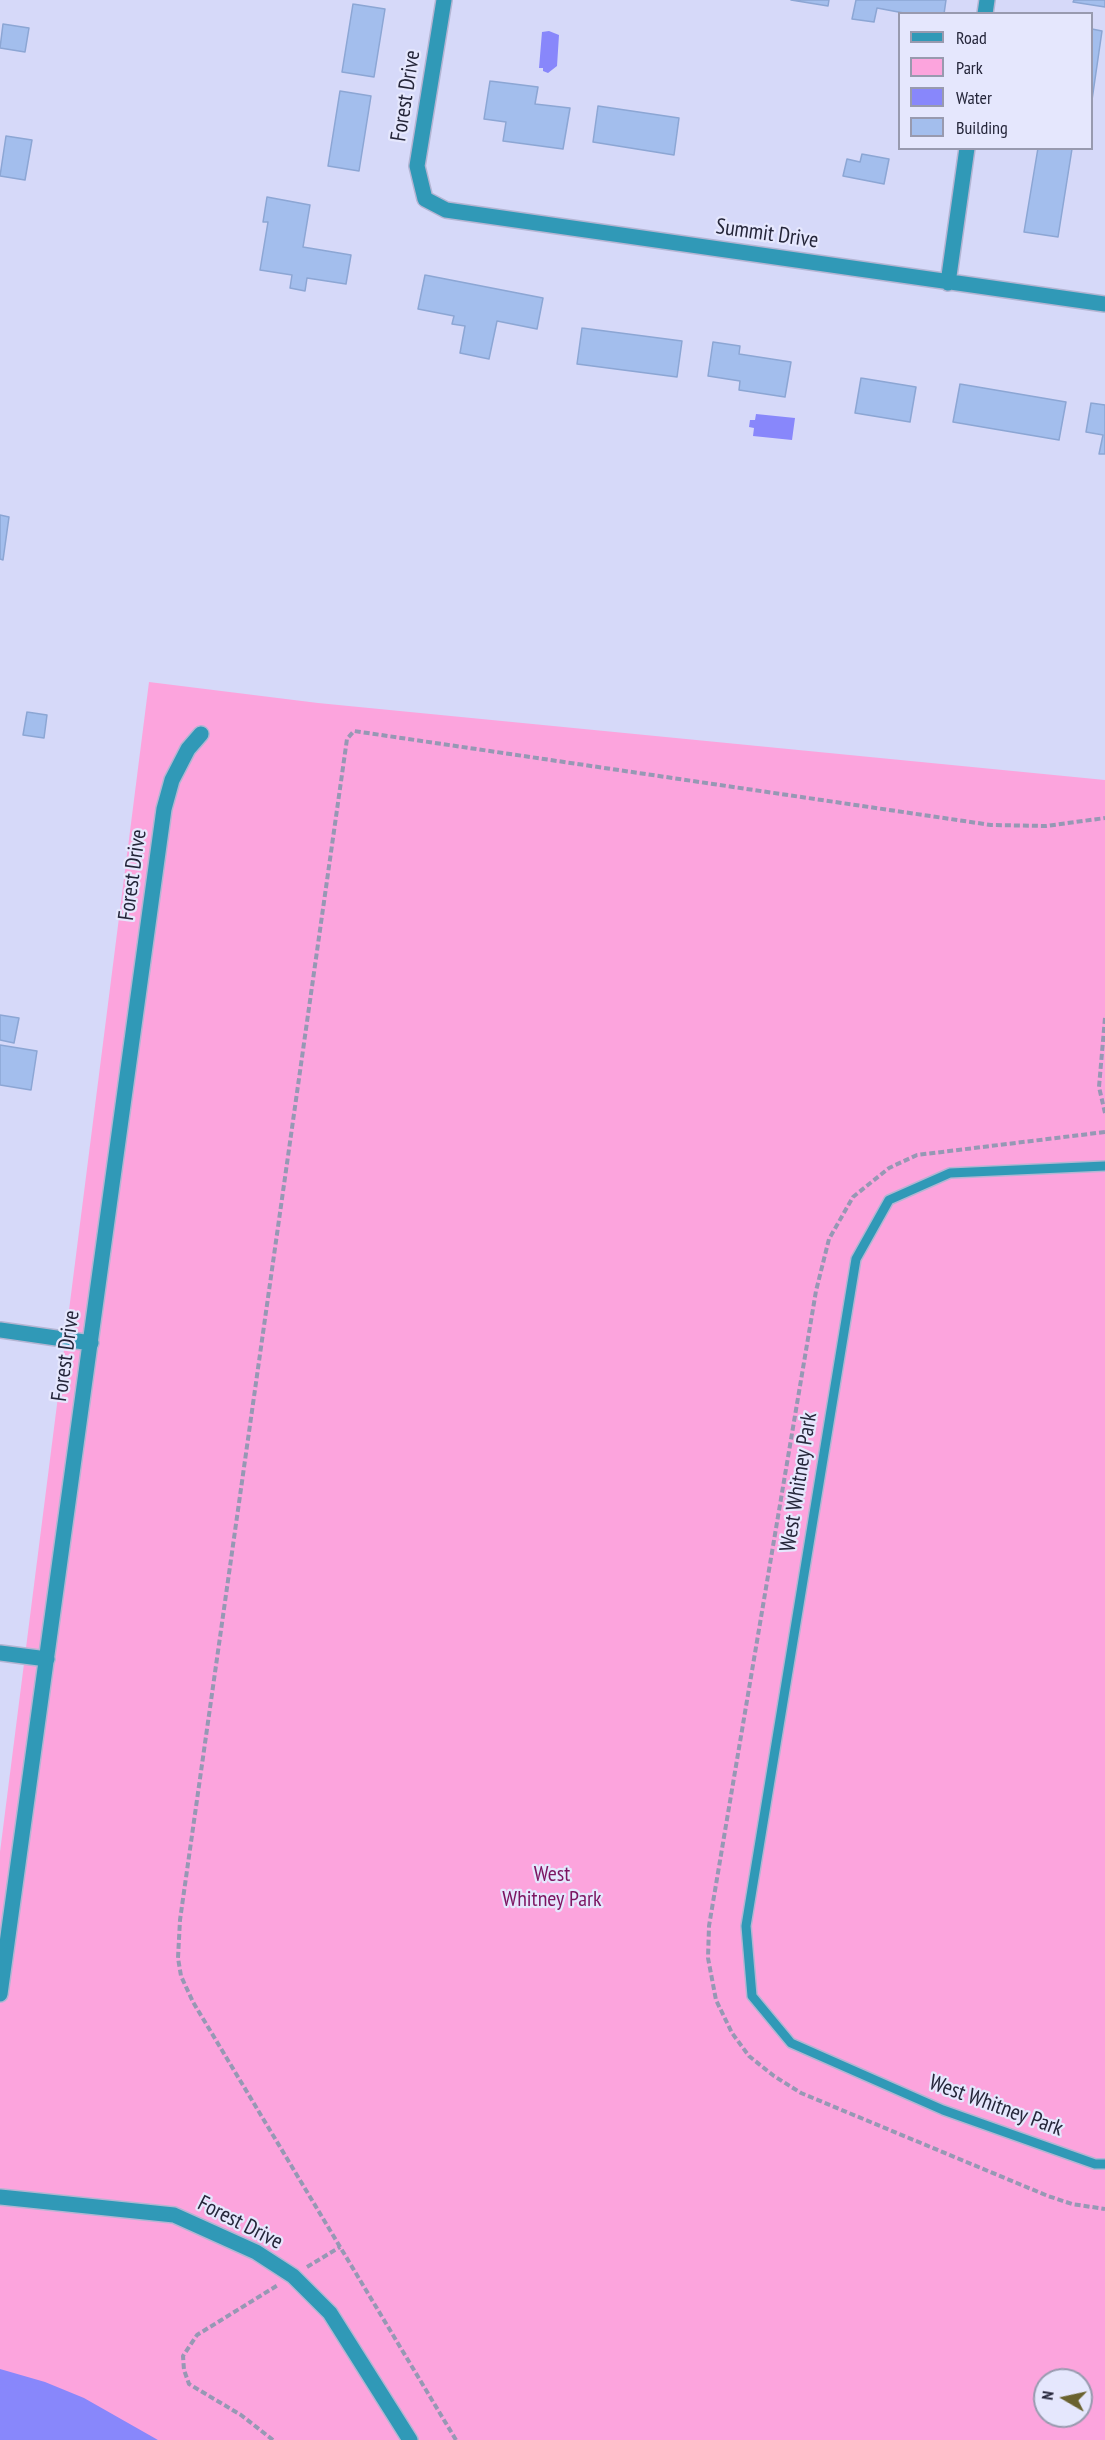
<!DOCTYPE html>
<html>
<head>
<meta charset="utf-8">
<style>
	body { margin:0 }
	#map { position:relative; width:1105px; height:2440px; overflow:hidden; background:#d6d9f9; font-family:"PT Sans Narrow",sans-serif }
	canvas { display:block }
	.legend { position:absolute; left:898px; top:12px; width:195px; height:138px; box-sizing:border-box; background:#e5e7fd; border:2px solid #989aaf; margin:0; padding:8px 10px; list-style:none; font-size:18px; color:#25263a }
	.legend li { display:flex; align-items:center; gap:12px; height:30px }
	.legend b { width:30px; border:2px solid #989aaf }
	.north { position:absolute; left:1033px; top:2368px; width:60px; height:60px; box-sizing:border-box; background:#e5e7fd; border:2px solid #989aaf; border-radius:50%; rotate:279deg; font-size:16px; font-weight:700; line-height:24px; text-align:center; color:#25263a }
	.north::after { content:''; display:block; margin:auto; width:21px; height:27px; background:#6a622f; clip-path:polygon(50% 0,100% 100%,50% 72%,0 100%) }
</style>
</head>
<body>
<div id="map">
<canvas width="1105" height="2440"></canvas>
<ul class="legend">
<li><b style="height:8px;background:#3099b7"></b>Road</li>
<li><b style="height:16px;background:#fca4dd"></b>Park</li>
<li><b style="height:16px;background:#8887fb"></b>Water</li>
<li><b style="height:16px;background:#a3beed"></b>Building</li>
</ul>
<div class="north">N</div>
</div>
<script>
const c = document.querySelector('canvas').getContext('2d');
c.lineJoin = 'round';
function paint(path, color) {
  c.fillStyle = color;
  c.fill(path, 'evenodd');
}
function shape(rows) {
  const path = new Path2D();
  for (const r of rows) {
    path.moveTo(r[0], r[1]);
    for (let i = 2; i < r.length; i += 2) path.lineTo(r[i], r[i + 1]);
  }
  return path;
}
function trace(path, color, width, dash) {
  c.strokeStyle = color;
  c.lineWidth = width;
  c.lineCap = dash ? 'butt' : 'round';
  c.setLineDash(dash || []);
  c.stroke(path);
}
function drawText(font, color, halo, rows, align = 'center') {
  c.font = font + ' "PT Sans Narrow",sans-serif';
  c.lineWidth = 4.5;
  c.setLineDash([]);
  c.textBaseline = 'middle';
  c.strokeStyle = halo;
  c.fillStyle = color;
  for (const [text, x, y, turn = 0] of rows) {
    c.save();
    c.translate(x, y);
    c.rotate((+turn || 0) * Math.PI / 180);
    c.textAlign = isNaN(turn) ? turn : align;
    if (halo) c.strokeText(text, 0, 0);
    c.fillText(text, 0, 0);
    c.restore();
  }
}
const green = shape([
	[149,682,318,703,1105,780,1105,2440,158,2440,0,2369,0,1852],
	[1045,2380,1081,2380,1081,2416,1045,2416]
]);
const water = shape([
	[549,31,559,35,557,66,548,73,543,71,543,68,539,68,542,32],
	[756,414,795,418,792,440,753,436,754,428,749,427,750,420,755,420],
	[0,2369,45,2382,84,2398,158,2440,0,2440]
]);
const building = shape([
	[791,0,829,0,828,6,791,0],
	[856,0,946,0,944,14,909,14,877,8,874,22,852,19,856,0],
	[1074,0,1105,0,1105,7,1073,2,1074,0],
	[353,4,385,9,374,77,342,72,353,4],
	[3,24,29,28,25,52,0,48,3,24],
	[1092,29,1102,31,1092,100,1092,29],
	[490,81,538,87,535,104,570,108,563,149,503,141,506,122,484,119,490,81],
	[340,91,371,96,359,171,328,166,340,91],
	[598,106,679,118,674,155,593,142,598,106],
	[6,136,32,140,25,180,0,176,6,136],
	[1038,148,1072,149,1058,237,1024,232,1038,148],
	[862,154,889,159,884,184,843,176,847,159,860,162,862,154],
	[267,197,310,205,303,247,351,255,346,284,307,278,305,291,290,288,292,275,260,270,268,222,263,222,267,197],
	[425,275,543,298,537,329,497,321,489,359,460,353,465,326,452,324,454,316,418,309,425,275],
	[582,328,682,341,677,377,577,364,582,328],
	[713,342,740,346,739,354,791,362,785,397,739,390,740,381,708,376,713,342],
	[861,378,916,387,910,422,855,413,861,378],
	[960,384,1066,402,1059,440,953,422,960,384],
	[1091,403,1105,405,1105,454,1099,454,1103,435,1086,432,1091,403],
	[0,515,9,517,3,560,0,559,0,515],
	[27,712,47,715,44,738,23,735,27,712],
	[0,1015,19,1018,14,1043,0,1040,0,1015],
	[0,1045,37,1051,31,1090,0,1085,0,1045]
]);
const path = shape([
	[1105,1018,1099,1087,1105,1113],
	[1105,1132,917,1155,889,1168,853,1197,829,1239,816,1291,709,1926,708,1958,716,2000,732,2033,749,2056,774,2076,801,2093,1048,2196,1072,2204,1105,2209],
	[307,2267,340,2247],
	[273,2440,241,2415,189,2384,184,2370,183,2356,197,2335,278,2285],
	[456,2440,193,2002,181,1976,178,1958,180,1920,347,739,354,731,991,825,1046,826,1105,818]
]);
const lane = shape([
	[1105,1166,950,1173,889,1200,856,1259,746,1926,752,1996,791,2043,943,2110,1095,2164,1105,2164]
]);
const street = shape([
	[444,0,417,166,425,199,446,210,1105,304],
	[985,14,987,0],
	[948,283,967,148],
	[0,1330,91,1343],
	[0,1653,47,1659],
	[0,1994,164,809,172,780,188,749,201,734],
	[0,2197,174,2215,256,2252,293,2276,330,2313,410,2440]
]);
const streetNames = [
	["Forest Drive",406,96,-81],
	["Summit Drive",767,234,8],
	["Forest Drive",133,875,-82],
	["Forest Drive",66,1356,-82],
	["West Whitney Park",799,1482,-81],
	["West Whitney Park",996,2106,20],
	["Forest Drive",240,2223,27]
];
const parkNames = [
	["West",552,1875],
	["Whitney Park",552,1900]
];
paint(green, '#fca4dd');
paint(water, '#8887fb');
paint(building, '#a3beed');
trace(building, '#8ca6d4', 1.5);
trace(lane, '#b3b5d3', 12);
trace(street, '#b3b5d3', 18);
trace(path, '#9698b4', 4, [6, 3]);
trace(lane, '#3099b7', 9);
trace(street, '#3099b7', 15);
drawText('22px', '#25263a', '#e5e7fd', streetNames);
drawText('22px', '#7c1461', '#e5e7fd', parkNames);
</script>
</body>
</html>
